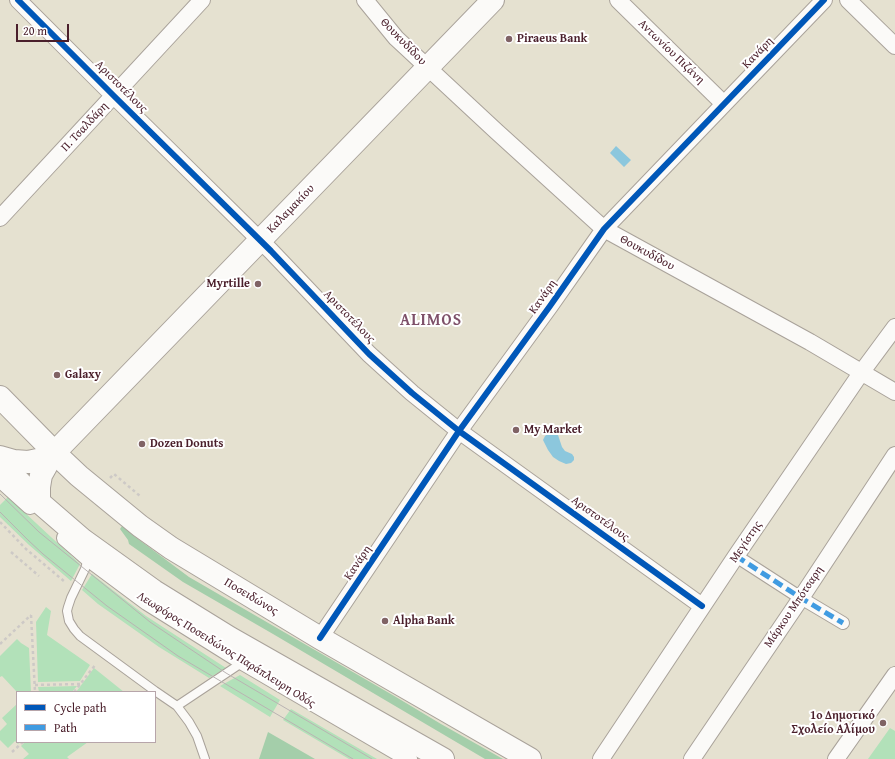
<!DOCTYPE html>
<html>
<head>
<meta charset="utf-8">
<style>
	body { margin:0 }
	#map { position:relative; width:895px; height:759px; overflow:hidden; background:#e5e1d0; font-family:"Gentium Book Plus",serif }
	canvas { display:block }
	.legend { position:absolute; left:16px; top:691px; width:140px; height:52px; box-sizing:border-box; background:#fff; border:1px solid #b7a5aa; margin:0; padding:5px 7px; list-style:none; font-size:12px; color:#4a1f2b }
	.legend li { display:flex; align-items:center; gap:8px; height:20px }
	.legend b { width:20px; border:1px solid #b7a5aa }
	.scale { position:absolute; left:16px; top:24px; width:53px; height:18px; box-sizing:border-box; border:2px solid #4a1f2b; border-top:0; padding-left:5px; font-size:12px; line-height:14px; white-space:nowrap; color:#4a1f2b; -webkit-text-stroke:3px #fff; paint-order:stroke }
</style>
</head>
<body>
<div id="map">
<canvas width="895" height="759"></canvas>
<ul class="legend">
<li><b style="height:5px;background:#0057b8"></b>Cycle path</li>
<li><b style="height:5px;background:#409be1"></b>Path</li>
</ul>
<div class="scale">20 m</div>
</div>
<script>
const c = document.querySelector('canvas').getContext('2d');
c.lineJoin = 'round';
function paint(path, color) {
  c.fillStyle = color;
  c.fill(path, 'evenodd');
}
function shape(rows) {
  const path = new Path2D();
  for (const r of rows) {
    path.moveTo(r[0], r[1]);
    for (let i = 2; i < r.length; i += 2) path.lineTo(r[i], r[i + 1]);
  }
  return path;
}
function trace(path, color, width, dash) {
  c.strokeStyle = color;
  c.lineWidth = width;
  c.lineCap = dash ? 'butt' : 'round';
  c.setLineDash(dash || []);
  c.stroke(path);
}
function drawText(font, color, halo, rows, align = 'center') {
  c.font = font + ' "Gentium Book Plus",serif';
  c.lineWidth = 4;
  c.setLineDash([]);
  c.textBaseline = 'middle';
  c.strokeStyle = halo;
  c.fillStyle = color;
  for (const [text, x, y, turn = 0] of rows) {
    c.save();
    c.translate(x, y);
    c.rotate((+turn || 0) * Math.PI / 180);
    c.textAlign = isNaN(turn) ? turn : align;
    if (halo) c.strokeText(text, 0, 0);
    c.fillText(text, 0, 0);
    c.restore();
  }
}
const green = shape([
	[8,497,80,564,71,581,29,545,0,517,0,505],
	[92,574,146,616,226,668,209,678,159,647,98,604,82,590],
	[46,607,51,611,47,635,90,665,80,681,38,682,36,622],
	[17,639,21,643,29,648,31,692,17,692,2,676,0,677,0,656],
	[94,668,124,692,76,692],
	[240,675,280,700,270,717,220,686],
	[77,686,72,692,39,692,38,687],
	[17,704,17,742,20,742,18,744,15,741,8,748,0,740,0,731,7,724,2,718],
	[291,709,377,759,349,759,283,720],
	[890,728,895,731,895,759,868,759],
	[25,742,88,742,67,757,69,759,23,759,29,754,21,746]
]);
const forest = shape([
	[122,526,134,536,189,577,396,697,441,724,503,759,485,759,273,634,183,582,129,544,128,540,120,529],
	[268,732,315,759,259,759]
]);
const water = shape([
	[616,146,631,160,624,167,610,153],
	[549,433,554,433,558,435,562,447,565,451,572,454,574,457,574,460,571,463,566,464,559,461,553,457,548,450,543,440,545,436]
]);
const path = shape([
	[110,478,114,474,140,496],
	[0,522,26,549,65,582],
	[11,552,39,576],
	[31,615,35,692],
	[0,644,31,615],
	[35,685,80,684],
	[74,692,96,664],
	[12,752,23,742]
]);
const service = shape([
	[88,558,85,569,71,598,68,607,67,611,69,621,74,629,80,636,155,691,177,706,189,722,197,736,205,759],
	[177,706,243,662]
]);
const pedestrian = shape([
	[736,556,801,598,843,623]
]);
const minor = shape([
	[18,0,114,96,271,251,369,354,412,393,459,431,702,606],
	[365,0,396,38,496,131,604,229,810,342,895,392],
	[618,0,724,104],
	[848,0,895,46],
	[0,218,202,0],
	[0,479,30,506],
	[65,538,88,558,147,602,243,662,409,759],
	[320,638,459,431,550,306,604,229,824,0],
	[601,759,736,556,861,373,895,327],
	[692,759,801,598,895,455],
	[836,759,895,675]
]);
const secondary = shape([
	[0,457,14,461,28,462,42,459,48,457,55,452],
	[39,502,39,487,41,475,50,459,55,452,493,0]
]);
const trunk = shape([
	[0,397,61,459,79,476,140,526,171,548,320,638,530,759],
	[0,462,39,502,83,540,154,591,230,638,443,759]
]);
const tram = shape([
	[0,494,39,532,150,622,226,673,372,759],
	[0,512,28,540,43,554,107,606,178,656,353,759]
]);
const quiet = shape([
	[736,556,801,598,843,623]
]);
const cycleway = shape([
	[18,0,114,96,271,251,369,354,412,393,459,431,702,606],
	[320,638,459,431,550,306,604,229,824,0]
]);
const markers = [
	[509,39,4,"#806365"],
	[258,284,4,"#806365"],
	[57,375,4,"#806365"],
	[516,430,4,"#806365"],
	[142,444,4,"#806365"],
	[385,621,4,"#806365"],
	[883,723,4,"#806365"]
];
const poiNames = [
	["Piraeus Bank",517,39],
	["Myrtille",250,284,"right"],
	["Galaxy",65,375],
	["My Market",524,430],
	["Dozen Donuts",150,444],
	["Alpha Bank",393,621],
	["1ο Δημοτικό",875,716,"right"],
	["Σχολείο Αλίμου",875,730,"right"]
];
const streetNames = [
	["Θουκυδίδου",403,42,46],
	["Αντωνίου Πιζάνη",671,52,44],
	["Κανάρη",758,53,-46],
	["Αριστοτέλους",121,87,45],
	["Π. Τσαλδάρη",85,127,-47],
	["Καλαμακίου",291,209,-46],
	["Θουκυδίδου",647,253,29],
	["Κανάρη",543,297,-55],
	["Αριστοτέλους",349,317,46],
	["Αριστοτέλους",600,519,36],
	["Μεγίστης",746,542,-56],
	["Κανάρη",358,563,-56],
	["Ποσειδώνος",251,597,31],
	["Μάρκου Μπότσαρη",794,607,-56],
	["Λεωφόρος Ποσειδώνος Παράπλευρη Οδός",226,650,32]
];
const districtNames = [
	["ALIMOS",431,321]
];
paint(green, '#b2e1b9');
paint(forest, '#a4ceaa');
paint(water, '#8cc7dd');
trace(service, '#a9a29a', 10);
trace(pedestrian, '#a9a29a', 14);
trace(minor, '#a9a29a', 18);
trace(secondary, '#a9a29a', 24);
trace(trunk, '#a9a29a', 24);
trace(path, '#cdc9c6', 2.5, [3, 3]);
trace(service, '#fbfaf8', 8);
trace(pedestrian, '#fbfaf8', 12);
trace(minor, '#fbfaf8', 16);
trace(secondary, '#fbfaf8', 22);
trace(trunk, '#fbfaf8', 22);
trace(tram, '#b9b3b2', 1);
trace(quiet, '#409be1', 5, [10, 5]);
trace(cycleway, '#0057b8', 6);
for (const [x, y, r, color] of markers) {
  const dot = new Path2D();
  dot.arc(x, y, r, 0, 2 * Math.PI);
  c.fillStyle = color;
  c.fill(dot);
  trace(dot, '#fff', 1.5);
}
drawText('bold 12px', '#4a1f2b', '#fff', poiNames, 'left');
drawText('12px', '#4a1f2b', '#fff', streetNames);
c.letterSpacing = '1px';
drawText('bold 16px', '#7e5069', '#fff', districtNames);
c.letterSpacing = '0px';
</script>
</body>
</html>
